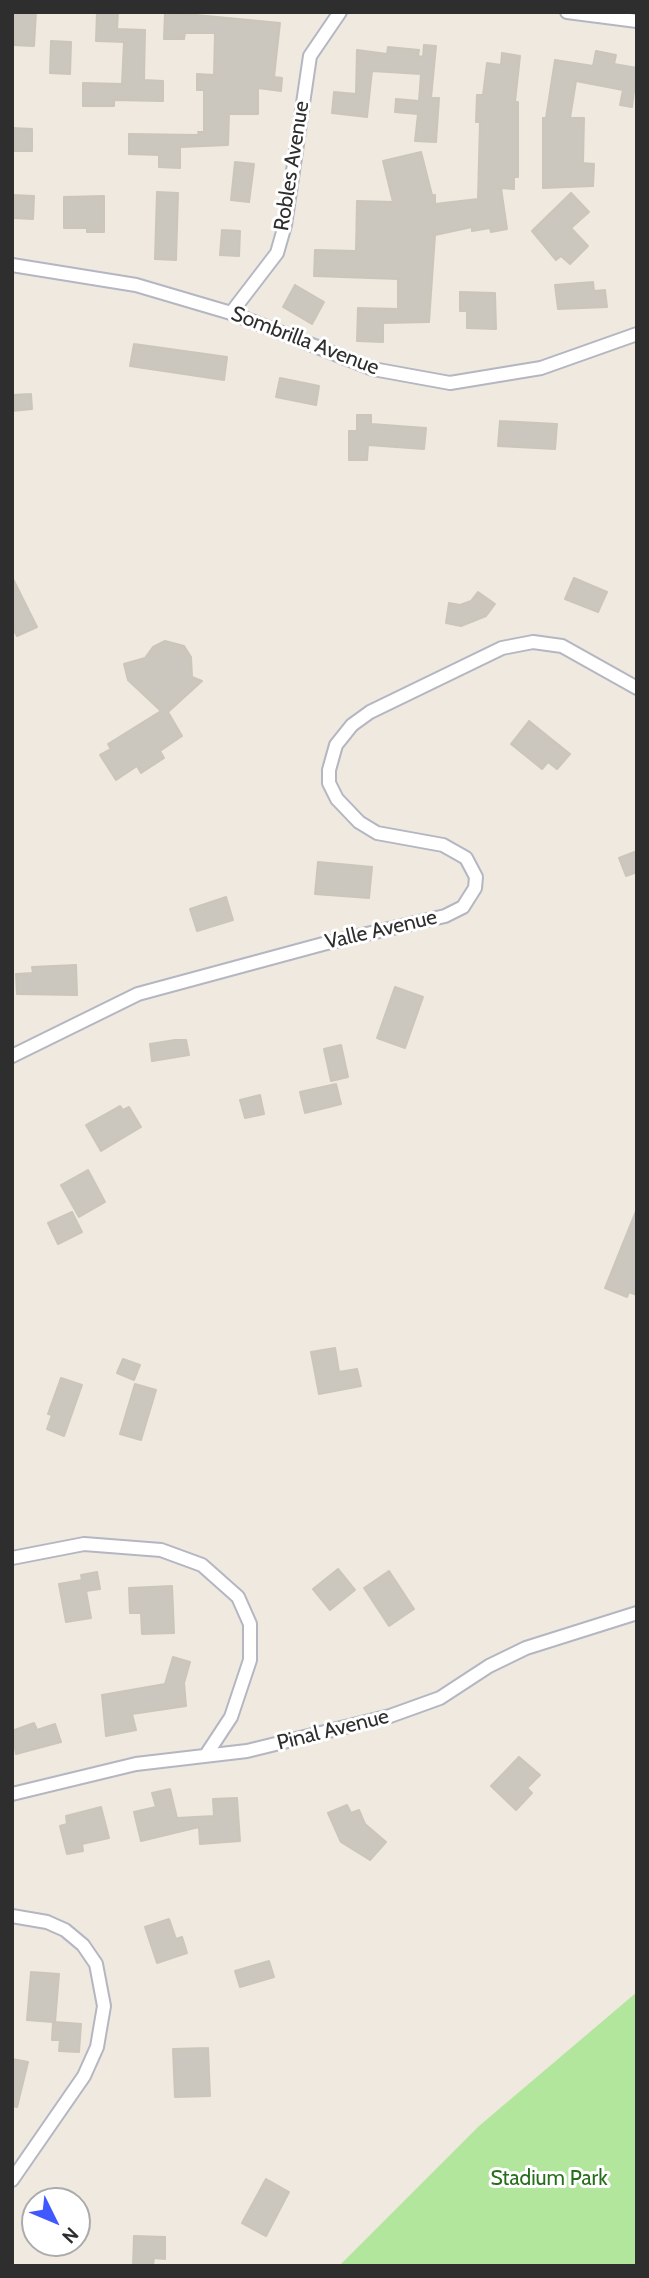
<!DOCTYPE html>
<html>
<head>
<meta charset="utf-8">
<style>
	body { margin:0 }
	#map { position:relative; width:649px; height:2278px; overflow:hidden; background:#efe9e0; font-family:Cabin,sans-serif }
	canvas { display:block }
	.frame { position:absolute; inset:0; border:14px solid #2e2e2e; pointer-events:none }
	.north { position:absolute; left:21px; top:2187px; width:70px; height:70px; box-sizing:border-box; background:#fff; border:2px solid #ababab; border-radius:50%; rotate:133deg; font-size:19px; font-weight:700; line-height:28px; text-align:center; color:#2e2e2e }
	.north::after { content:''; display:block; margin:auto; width:24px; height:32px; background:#3f59fe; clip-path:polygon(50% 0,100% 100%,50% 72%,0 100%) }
</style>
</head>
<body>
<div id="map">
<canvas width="649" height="2278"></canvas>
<div class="frame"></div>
<div class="north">N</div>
</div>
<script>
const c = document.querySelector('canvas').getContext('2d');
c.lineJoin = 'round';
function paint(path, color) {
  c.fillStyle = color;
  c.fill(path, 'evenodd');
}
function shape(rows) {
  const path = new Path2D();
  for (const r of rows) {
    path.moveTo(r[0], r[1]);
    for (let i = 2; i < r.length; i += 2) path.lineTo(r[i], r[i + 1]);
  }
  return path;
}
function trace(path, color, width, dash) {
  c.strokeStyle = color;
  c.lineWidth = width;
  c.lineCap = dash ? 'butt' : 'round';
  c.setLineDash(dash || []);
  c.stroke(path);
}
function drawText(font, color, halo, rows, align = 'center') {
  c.font = font + ' Cabin,sans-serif';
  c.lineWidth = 6;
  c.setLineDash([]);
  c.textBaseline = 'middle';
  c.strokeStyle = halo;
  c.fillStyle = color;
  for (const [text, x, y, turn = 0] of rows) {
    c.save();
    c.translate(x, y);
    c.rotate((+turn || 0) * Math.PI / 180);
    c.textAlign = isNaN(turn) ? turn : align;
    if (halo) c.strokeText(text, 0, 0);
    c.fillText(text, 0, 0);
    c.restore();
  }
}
const green = shape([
	[637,1992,637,2266,339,2266,479,2126]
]);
const building = shape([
	[12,12,36,12,34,46,12,45,12,12],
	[97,12,118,12,117,29,145,30,144,80,163,81,163,101,114,100,114,106,83,106,83,83,122,84,124,42,96,41,97,12],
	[165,12,280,23,274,77,282,78,281,91,258,88,258,114,229,114,228,145,180,147,180,168,159,167,159,155,129,154,129,134,199,135,198,132,204,132,204,90,197,90,197,74,214,75,215,33,185,33,184,39,164,39,165,12],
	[51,41,71,42,70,74,50,73,51,41],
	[424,45,436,46,431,98,439,98,436,142,415,141,418,114,395,112,396,99,419,101,421,74,372,71,367,117,332,113,334,92,356,94,357,50,387,54,388,47,419,50,418,56,423,57,424,45],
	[596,51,616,55,614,64,637,68,632,107,620,105,623,90,576,81,570,118,584,118,583,163,594,164,593,186,543,188,543,118,546,118,555,60,593,66,596,51],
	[502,53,520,56,515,102,518,102,518,177,514,177,514,189,501,188,507,229,491,232,490,228,472,231,472,227,435,235,429,322,383,323,383,342,357,341,358,308,398,309,398,279,314,276,315,250,356,251,357,201,393,202,383,161,421,152,432,195,435,195,435,204,478,199,480,122,476,122,477,95,483,95,487,63,501,65,502,53],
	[12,128,32,129,32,151,12,151,12,128],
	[235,162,254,164,249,202,231,200,235,162],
	[157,192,178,193,176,260,155,259,157,192],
	[571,193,589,212,571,228,588,246,570,264,561,256,556,260,532,231,571,193],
	[12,195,34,196,33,219,12,218,12,195],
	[104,196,104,232,87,232,87,228,64,228,64,197,104,196],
	[222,230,240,231,239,256,220,255,222,230],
	[593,282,594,291,605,290,607,307,558,309,555,285,593,282],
	[295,285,324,302,312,324,283,307,295,285],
	[460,292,495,293,496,329,467,328,467,311,460,311,460,292],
	[134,344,227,357,224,380,130,366,134,344],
	[280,378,319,386,316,405,276,397,280,378],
	[31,394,32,409,12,411,12,395,31,394],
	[357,415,371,415,371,424,426,428,424,449,368,445,367,460,349,460,349,431,357,431,357,415],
	[500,421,557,424,555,449,498,446,500,421],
	[12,577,37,627,17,636,12,627,12,577],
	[574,578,607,592,598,612,565,599,574,578],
	[478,592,495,604,486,616,461,626,446,623,449,603,460,605,471,601,478,592],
	[165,641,184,646,191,657,192,677,202,681,168,712,182,736,160,751,164,758,141,773,137,766,116,780,100,755,111,749,108,744,161,711,128,680,124,664,145,658,153,647,165,641],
	[529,721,570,754,557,769,548,762,542,769,511,744,529,721],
	[637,851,637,872,626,876,619,858,637,851],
	[318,862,372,867,369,898,315,894,318,862],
	[226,897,233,920,197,931,190,909,226,897],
	[76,965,77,995,17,994,16,974,33,973,32,967,76,965],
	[395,987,423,997,405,1048,377,1038,395,987],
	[175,1040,186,1040,189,1055,152,1061,150,1044,175,1040],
	[341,1045,348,1077,331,1081,324,1049,341,1045],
	[336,1084,341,1104,305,1113,300,1092,336,1084],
	[260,1095,264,1114,245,1118,240,1100,260,1095],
	[120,1106,123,1110,129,1107,141,1127,101,1151,86,1125,120,1106],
	[88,1170,105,1202,79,1217,61,1185,88,1170],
	[636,1211,637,1295,629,1292,627,1297,605,1288,636,1211],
	[72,1212,82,1232,58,1244,48,1223,72,1212],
	[335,1348,339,1372,357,1369,361,1386,319,1394,311,1352,335,1348],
	[123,1359,140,1365,134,1380,117,1373,123,1359],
	[61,1378,82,1385,64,1436,47,1429,52,1415,48,1414,61,1378],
	[135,1384,156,1390,141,1440,120,1434,135,1384],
	[338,1569,355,1590,330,1610,313,1589,338,1569],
	[389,1571,414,1609,389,1626,364,1588,389,1571],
	[97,1572,100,1589,86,1591,91,1618,66,1622,59,1584,82,1580,81,1575,97,1572],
	[172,1586,174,1633,142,1634,141,1613,130,1613,129,1588,172,1586],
	[173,1657,190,1662,184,1683,186,1706,132,1714,136,1730,106,1736,102,1695,165,1684,173,1657],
	[34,1723,37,1730,55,1724,61,1742,16,1754,12,1731,34,1723],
	[519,1757,540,1775,527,1788,532,1793,516,1810,491,1786,519,1757],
	[170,1789,177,1818,214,1816,213,1799,237,1798,240,1841,200,1844,199,1827,141,1841,134,1812,156,1807,152,1793,170,1789],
	[347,1805,351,1813,359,1810,365,1824,386,1842,370,1860,341,1842,328,1813,347,1805],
	[101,1807,109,1838,82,1844,83,1851,67,1854,60,1826,67,1824,66,1816,101,1807],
	[169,1919,176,1939,182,1937,187,1953,157,1963,145,1927,169,1919],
	[269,1961,274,1977,240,1987,235,1971,269,1961],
	[31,1972,59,1974,55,2022,81,2024,79,2052,59,2051,60,2040,52,2040,53,2022,27,2020,31,1972],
	[208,2048,210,2096,175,2097,173,2049,208,2048],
	[12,2059,28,2062,17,2107,12,2106,12,2059],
	[266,2179,289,2192,266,2236,242,2223,266,2179],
	[134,2236,165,2237,165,2259,154,2258,153,2266,133,2266,134,2236]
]);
const minor = shape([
	[567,12,637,21],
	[12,265,136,285,231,313,373,369,450,383,541,368,637,334],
	[231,313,277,253,285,225,310,56,340,12],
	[12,1056,138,994,323,944,445,916,463,907,475,888,476,877,466,858,443,845,377,833,359,822,337,799,329,783,329,770,336,745,352,725,370,712,502,648,533,642,562,646,637,688],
	[12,1558,84,1544,161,1550,202,1565,238,1597,250,1624,250,1660,231,1717,206,1755],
	[12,1794,136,1764,247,1751,390,1716,440,1698,489,1666,526,1648,637,1613],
	[12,1916,47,1922,65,1930,83,1945,96,1964,104,2006,97,2047,84,2076,12,2180]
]);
const streetNames = [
	["Robles Avenue",292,166,-81],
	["Sombrilla Avenue",305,341,21],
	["Valle Avenue",381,930,-13],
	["Pinal Avenue",333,1730,-14]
];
const parkNames = [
	["Stadium Park",549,2179]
];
paint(green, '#b2e69c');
paint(building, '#cbc7be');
trace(building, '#cbc6b9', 2);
trace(minor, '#b4b6c1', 16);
trace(minor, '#fff', 12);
drawText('21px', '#2e2e2e', '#fff', streetNames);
drawText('21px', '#276f1a', '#fff', parkNames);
</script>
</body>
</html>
